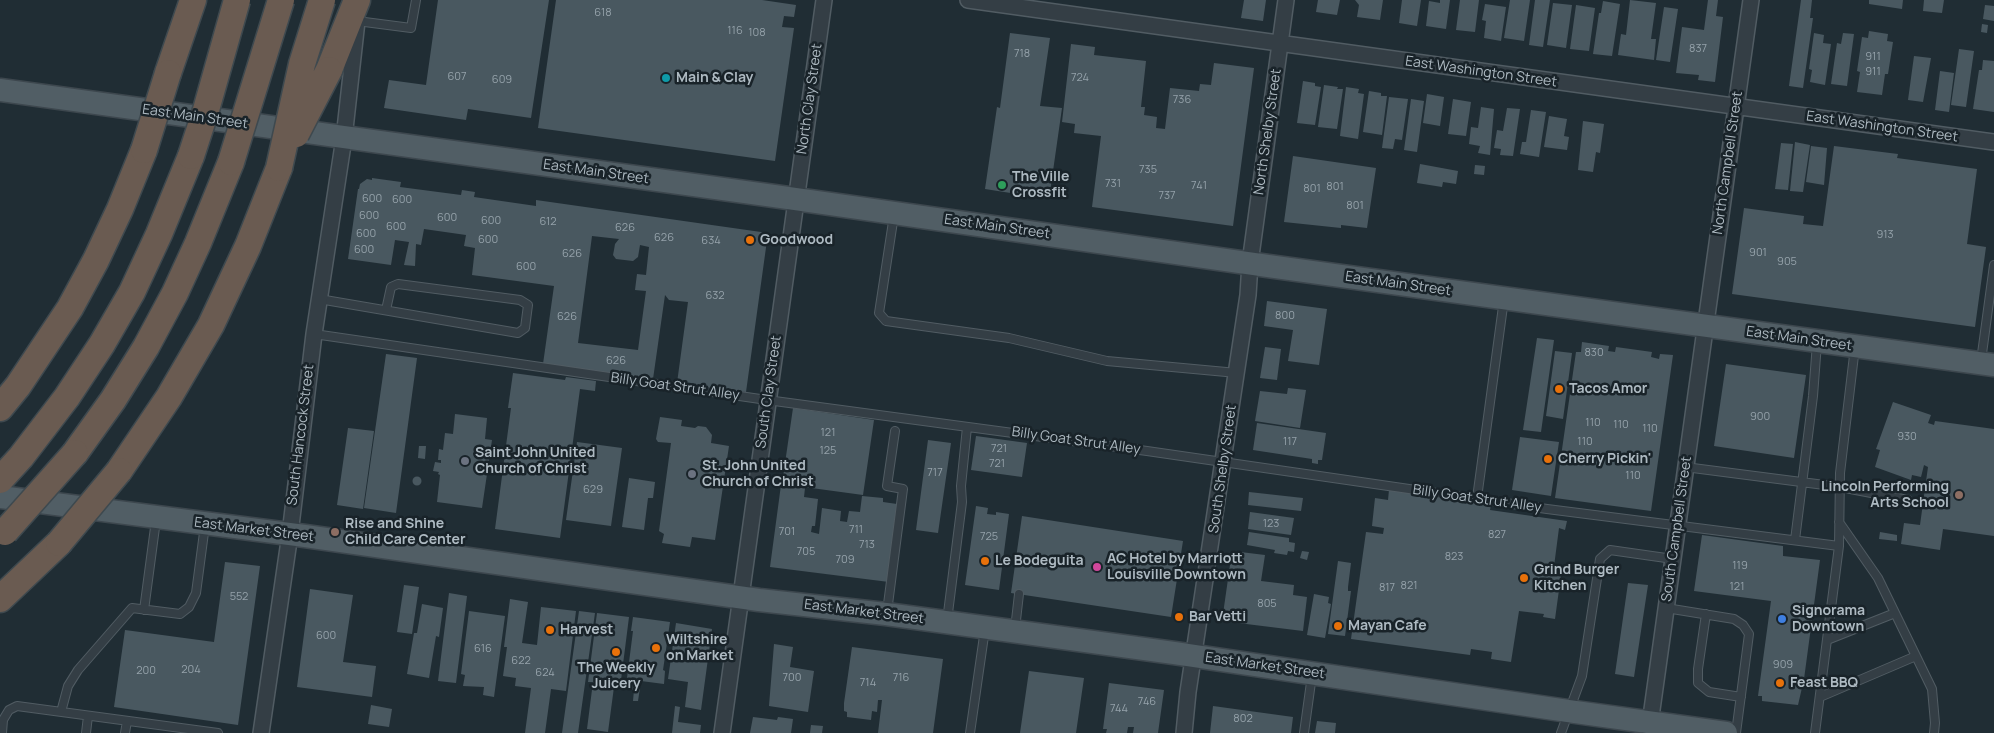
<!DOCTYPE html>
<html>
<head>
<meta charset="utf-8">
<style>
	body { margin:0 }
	canvas { display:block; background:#202d34 }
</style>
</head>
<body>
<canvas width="1994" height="733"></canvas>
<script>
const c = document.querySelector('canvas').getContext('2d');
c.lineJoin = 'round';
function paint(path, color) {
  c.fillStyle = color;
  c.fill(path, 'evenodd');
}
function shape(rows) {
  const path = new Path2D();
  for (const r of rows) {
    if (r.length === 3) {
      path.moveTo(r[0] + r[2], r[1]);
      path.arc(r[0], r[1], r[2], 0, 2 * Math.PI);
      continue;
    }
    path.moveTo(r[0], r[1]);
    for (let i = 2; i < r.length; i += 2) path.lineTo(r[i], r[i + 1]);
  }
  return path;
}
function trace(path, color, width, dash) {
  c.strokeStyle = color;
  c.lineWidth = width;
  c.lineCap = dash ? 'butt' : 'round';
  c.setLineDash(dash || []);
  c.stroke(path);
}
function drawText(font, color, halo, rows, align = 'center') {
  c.font = font + ' Manrope,sans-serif';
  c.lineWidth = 5;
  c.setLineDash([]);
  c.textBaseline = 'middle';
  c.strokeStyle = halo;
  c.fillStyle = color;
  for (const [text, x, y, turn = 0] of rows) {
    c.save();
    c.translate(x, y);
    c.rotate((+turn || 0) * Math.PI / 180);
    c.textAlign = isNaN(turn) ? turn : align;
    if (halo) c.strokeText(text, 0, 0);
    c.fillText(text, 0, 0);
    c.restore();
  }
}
const building = shape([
	[438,0,549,0,531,118,468,109,466,120,384,108,389,80,426,85],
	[556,0,762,0,796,5,794,17,784,16,782,27,794,28,775,161,538,128],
	[1244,0,1266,0,1263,21,1241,18],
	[1318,0,1340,0,1337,15,1316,12],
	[1355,0,1383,0,1380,20,1357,17,1359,5],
	[1402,0,1421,0,1417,26,1399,23],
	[1440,0,1450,0,1446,29,1426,26,1429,1,1440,3],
	[1460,0,1479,0,1475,32,1456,30],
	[1510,0,1530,0,1524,41,1504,38],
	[1535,0,1550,0,1543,47,1529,45],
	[1630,0,1656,3,1651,39,1656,39,1654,60,1618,55,1621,34,1626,35],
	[1708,0,1718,0,1716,16,1723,17,1715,82,1698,80,1699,75,1676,73,1682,27,1704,30],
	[1801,0,1812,0,1810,18,1813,18,1803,88,1789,86],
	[1869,0,1903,0,1902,9,1869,4],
	[1924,0,1944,0,1942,13,1923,11],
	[1603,1,1620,4,1612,56,1593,54,1599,13,1601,13],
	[1553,3,1572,5,1566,48,1547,45],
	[1485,4,1506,7,1501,41,1484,38,1486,21,1482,20],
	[1576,5,1595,8,1589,51,1570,49],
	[1985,5,1994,6,1994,21,1983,19],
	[1664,7,1678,9,1670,62,1656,60],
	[1982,24,1988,25,1987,33,1981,32],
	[1869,31,1888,34,1887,41,1893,42,1888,74,1885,74,1882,95,1857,92,1860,72,1857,71,1862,37,1868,38],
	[1010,33,1050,38,1040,106,1062,108,1049,199,985,189,997,107,1000,108],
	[1814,33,1824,35,1823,43,1831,44,1825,85,1810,82,1812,70,1809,69],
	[1843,33,1854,34,1847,86,1831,84,1837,43,1841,44],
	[1071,44,1095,47,1094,55,1146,61,1141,107,1145,107,1144,115,1157,117,1156,128,1165,129,1170,88,1199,91,1200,84,1211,85,1214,63,1254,68,1233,226,1092,207,1101,136,1074,133,1075,124,1062,122],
	[1959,49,1974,51,1966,107,1951,105],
	[1914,56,1931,58,1923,102,1908,100],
	[1983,60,1994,61,1994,112,1973,109,1979,70,1982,70],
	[1940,71,1954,73,1949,112,1935,110],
	[1303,81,1315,83,1315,86,1321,87,1315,125,1297,123],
	[1324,85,1338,87,1337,89,1343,89,1337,129,1318,127],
	[1346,87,1359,89,1358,93,1364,94,1358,139,1340,136],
	[1369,91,1381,93,1381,96,1387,96,1382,135,1363,132],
	[1427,94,1444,97,1440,126,1423,123],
	[1389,97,1408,99,1402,140,1395,139,1393,149,1382,148],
	[1411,99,1424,101,1417,152,1404,150],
	[1453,99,1471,102,1466,136,1448,134],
	[1481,107,1494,109,1490,155,1478,153,1480,146,1469,144,1471,127,1478,128],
	[1507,108,1520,109,1513,156,1500,155,1501,149,1494,148,1497,130,1503,131],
	[1531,110,1546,112,1539,157,1520,154,1522,142,1526,142],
	[1549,116,1567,119,1564,136,1569,137,1567,150,1544,147],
	[1583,121,1604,124,1600,153,1596,152,1593,172,1578,170],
	[1795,142,1810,145,1803,192,1790,191],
	[1781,143,1793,144,1788,190,1775,189],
	[1811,146,1827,148,1824,185,1806,182],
	[1834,146,1898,154,1897,158,1977,169,1967,244,1986,247,1975,327,1732,294,1744,208,1804,216,1803,224,1823,226],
	[1293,156,1376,168,1367,228,1341,225,1341,228,1284,222],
	[1420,164,1458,171,1456,184,1443,182,1442,187,1417,183],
	[1475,165,1485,166,1484,175,1474,174],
	[372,178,401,182,400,187,461,195,462,190,475,192,474,197,536,206,536,200,768,233,746,392,677,383,688,302,669,300,665,295,653,379,543,364,554,286,472,275,475,248,464,246,466,235,424,229,421,245,416,244,415,266,404,265,409,242,395,240,391,265,348,259,358,189,359,189,360,184,367,179,372,180],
	[592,236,619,239,615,244,614,250,613,255,616,259,633,261,638,257,640,245,649,247,646,275,637,274,635,290,646,291,638,350,578,343],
	[1267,301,1327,309,1319,365,1288,361,1293,330,1264,326],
	[1537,338,1554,340,1541,432,1523,430],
	[1582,342,1609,346,1608,351,1615,352,1616,347,1652,352,1651,357,1659,359,1660,354,1673,355,1651,511,1555,498,1576,352,1581,352],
	[1265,347,1281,349,1277,380,1260,378],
	[1555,351,1572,353,1563,419,1546,416],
	[386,354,417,358,396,513,364,508],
	[1726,364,1806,375,1794,458,1714,446],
	[513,373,565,380,566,377,596,381,595,391,580,389,560,538,495,529,511,408,508,408],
	[1288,388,1306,390,1300,428,1255,421,1260,391,1287,394],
	[1893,402,1931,415,1928,423,1934,425,1935,421,1994,429,1994,536,1943,529,1940,550,1901,544,1904,523,1920,525,1928,467,1924,465,1921,477,1912,475,1911,480,1875,467,1880,450,1876,449],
	[793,408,874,420,863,495,782,484],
	[455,414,487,418,485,439,492,440,482,508,437,502,440,475,438,474,439,472,433,471,435,462,441,463,441,460,438,460,439,449,443,450,445,433,453,434],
	[660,417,682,420,681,426,695,428,698,426,706,427,712,435,711,443,729,446,715,540,692,537,690,547,662,543,664,534,659,531,671,443,658,442,656,439],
	[1257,423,1326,433,1322,460,1318,460,1318,464,1312,463,1312,459,1253,450],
	[348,428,374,431,363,509,337,505],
	[976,436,1027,443,1022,477,971,470],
	[1520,437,1559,442,1551,496,1512,490],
	[928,440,951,443,938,533,916,530],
	[577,442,622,448,611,526,566,520],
	[419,446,426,446,425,459,418,458],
	[417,481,4.5],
	[629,478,655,482,653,498,648,498,644,530,622,527],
	[781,485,805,488,804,497,818,499,815,526,812,526,811,532,819,534,822,508,841,511,840,521,847,522,849,511,860,512,862,496,883,498,883,502,897,504,889,582,770,567],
	[1389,490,1491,505,1490,510,1567,521,1565,530,1559,528,1553,574,1561,575,1555,619,1543,617,1544,614,1519,611,1511,662,1491,659,1492,652,1471,649,1470,655,1351,639,1366,532,1383,534,1384,528,1372,526,1375,498,1388,500],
	[1249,492,1303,498,1301,511,1248,505],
	[976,506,988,508,987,514,996,515,996,512,1009,514,999,590,965,585],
	[1250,512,1294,518,1291,535,1248,529],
	[1022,516,1183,541,1171,617,1011,593],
	[1249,532,1289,538,1289,542,1295,543,1294,552,1288,551,1287,555,1274,553,1275,550,1247,545],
	[1880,532,1897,535,1897,541,1879,539],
	[1702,535,1783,546,1783,556,1820,560,1804,679,1798,705,1762,701,1762,696,1758,696,1771,601,1694,591],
	[1232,551,1265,555,1261,581,1294,585,1293,595,1307,597,1303,631,1222,621],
	[1302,551,1309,552,1307,560,1300,558],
	[1338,561,1351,563,1348,587,1348,591,1351,591,1345,636,1328,634],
	[225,562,260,566,238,725,114,707,125,630,214,642],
	[1628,583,1648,585,1634,677,1615,674],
	[404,585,419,587,412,634,397,632],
	[310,589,353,595,343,662,376,666,372,697,297,687],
	[449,593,467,596,456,683,438,681],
	[1314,594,1329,597,1328,603,1331,604,1325,638,1307,635],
	[510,599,528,602,522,643,537,645,541,607,576,611,566,691,551,689,545,733,525,733,531,688,515,686,516,678,503,676,507,647,504,647],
	[422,604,443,608,439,637,436,636,429,678,407,674,414,633,417,633],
	[469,611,505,616,494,697,483,695,484,687,463,686,465,675,461,674],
	[579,611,595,613,578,733,562,733],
	[597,613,629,617,620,688,614,687,608,732,587,729,593,682,588,682],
	[633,617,670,622,663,670,665,671,664,684,641,681,638,701,633,701,634,690,630,689,631,679,627,678,633,631,631,631],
	[676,623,712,629,701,710,685,707,688,682,668,679],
	[774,644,793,647,790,667,814,671,808,712,769,706],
	[852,647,943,659,933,733,878,733,882,700,878,700,877,712,872,711,871,720,847,717,847,712,844,711,844,703],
	[1029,671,1084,678,1076,733,1020,733],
	[1109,683,1164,690,1158,733,1133,733,1134,727,1128,727,1127,733,1106,733,1107,729,1103,729],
	[371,705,392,709,389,727,368,724],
	[675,706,680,707,678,722,701,725,700,733,672,733],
	[1213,706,1293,717,1291,733,1210,733],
	[753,717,777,720,778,717,793,719,791,733,750,733],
	[1317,721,1336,723,1335,733,1315,733],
	[811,725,823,726,822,733,810,733]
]);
const service = shape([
	[357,21,411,28,416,0],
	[894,215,879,313,886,321,1009,338,1107,361,1237,373],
	[319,299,518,333,525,328,528,305,520,300,398,284,391,287,386,310],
	[314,334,767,400,1147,451,1547,509,1839,546],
	[1981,361,1994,265],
	[1685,467,1840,487,1908,500],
	[1477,498,1504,299],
	[1839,522,1878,578,1932,689,1935,723,1934,733],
	[1795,540,1813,396,1817,343],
	[1666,608,1734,619,1743,625,1749,634,1736,733],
	[144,610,156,520],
	[887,612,903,489,887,486,895,431],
	[1706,614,1698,669,1698,683,1709,692,1741,697],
	[947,621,962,502,961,486,967,427],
	[1015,629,1019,594],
	[1827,640,1895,613],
	[1820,697,1916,656],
	[61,712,68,686,78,670,132,608,180,614,189,607,196,593,205,525],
	[2,733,3,720,9,710,17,706,218,733],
	[86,733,88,716],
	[125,733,127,721],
	[970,733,985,629],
	[1304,733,1312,675],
	[1561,733,1582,676,1600,559,1610,550,1673,559],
	[1815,733,1839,546,1840,473,1855,347]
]);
const minor = shape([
	[968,0,1994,142],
	[1649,731,1751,0],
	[261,733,290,534,314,334,344,138,357,21],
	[722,733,824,0],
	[1184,733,1188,692,1248,295,1250,263,1286,0]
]);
const primary = shape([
	[0,90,774,196,1268,266,1994,365],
	[0,497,305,536,759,600,886,614,1174,653,1568,711,1726,733]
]);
const motorway = shape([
	[329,70,357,0],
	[168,73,193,0],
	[0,408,18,386,70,308,96,260,120,209,144,150],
	[75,453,113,400,146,347,175,293,198,243,231,162],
	[119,471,169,397,211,325,248,246,279,168],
	[0,480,21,457,67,397,102,344,132,292,159,234,191,156],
	[0,599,59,543]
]);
const motorwayBridge = shape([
	[296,134,329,70],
	[144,150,168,73],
	[191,156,206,110,237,0],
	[231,162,281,0],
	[279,168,302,64,322,0],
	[5,532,75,453],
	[59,543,119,471]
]);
const markers = [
	[666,78,5,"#0f9aa8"],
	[1002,185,5,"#2e9e5b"],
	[750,240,5,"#e8710a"],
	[1559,389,5,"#e8710a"],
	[1548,459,5,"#e8710a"],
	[465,461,5,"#6b7280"],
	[692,474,5,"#6b7280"],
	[1959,495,5,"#8d6e63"],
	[335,532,5,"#8d6e63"],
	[985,561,5,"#e8710a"],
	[1097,567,5,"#d1479c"],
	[1524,578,5,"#e8710a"],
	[1179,617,5,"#e8710a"],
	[1782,619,5,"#3f7fe0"],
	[1338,626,5,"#e8710a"],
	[550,630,5,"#e8710a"],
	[656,648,5,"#e8710a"],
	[616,652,5,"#e8710a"],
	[1780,683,5,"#e8710a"]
];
const numberNames = [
	["618",603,13],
	["116",735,31],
	["108",757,33],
	["837",1698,49],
	["718",1022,54],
	["911",1873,57],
	["911",1873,72],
	["607",457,77],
	["724",1080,78],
	["609",502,80],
	["736",1182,100],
	["735",1148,170],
	["731",1113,184],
	["741",1199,186],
	["801",1335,187],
	["801",1312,189],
	["737",1167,196],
	["600",372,199],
	["600",402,200],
	["801",1355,206],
	["600",369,216],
	["600",447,218],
	["600",491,221],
	["612",548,222],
	["600",396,227],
	["626",625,228],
	["600",366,234],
	["913",1885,235],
	["626",664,238],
	["600",488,240],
	["634",711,241],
	["600",364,250],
	["901",1758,253],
	["626",572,254],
	["905",1787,262],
	["600",526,267],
	["632",715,296],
	["800",1285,316],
	["626",567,317],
	["830",1594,353],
	["626",616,361],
	["900",1760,417],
	["110",1593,423],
	["110",1621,425],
	["110",1650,429],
	["121",828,433],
	["930",1907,437],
	["117",1290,442],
	["110",1585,442],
	["721",999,449],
	["125",828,451],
	["721",997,464],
	["717",935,473],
	["110",1633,476],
	["629",593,490],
	["123",1271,524],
	["711",856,530],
	["701",787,532],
	["827",1497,535],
	["725",989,537],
	["713",867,545],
	["705",806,552],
	["823",1454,557],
	["709",845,560],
	["119",1740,566],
	["821",1409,586],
	["121",1737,587],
	["817",1387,588],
	["552",239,597],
	["805",1267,604],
	["600",326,636],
	["616",483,649],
	["622",521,661],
	["909",1783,665],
	["204",191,670],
	["200",146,671],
	["624",545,673],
	["700",792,678],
	["716",901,678],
	["714",868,683],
	["746",1147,702],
	["744",1119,709],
	["802",1243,719]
];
const streetNames = [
	["East Washington Street",1481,72,8],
	["North Clay Street",810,99,-82],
	["East Main Street",195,117,8],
	["East Washington Street",1882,127,8],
	["North Shelby Street",1268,132,-82],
	["North Campbell Street",1728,163,-82],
	["East Main Street",596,172,8],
	["East Main Street",997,227,8],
	["East Main Street",1398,284,8],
	["East Main Street",1799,339,8],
	["Billy Goat Strut Alley",675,387,8],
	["South Clay Street",769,392,-82],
	["South Hancock Street",301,435,-83],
	["Billy Goat Strut Alley",1076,441,8],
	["South Shelby Street",1223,469,-82],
	["Billy Goat Strut Alley",1477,499,8],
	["South Campbell Street",1677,529,-82],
	["East Market Street",254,530,7],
	["East Market Street",864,612,7],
	["East Market Street",1265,666,8]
];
const poiNames = [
	["Main & Clay",676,78],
	["The Ville",1012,177],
	["Crossfit",1012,193],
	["Goodwood",760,240],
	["Tacos Amor",1569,389],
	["Saint John United",475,453],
	["Church of Christ",475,469],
	["Cherry Pickin'",1558,459],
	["St. John United",702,466],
	["Church of Christ",702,482],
	["Lincoln Performing",1949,487,"right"],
	["Arts School",1949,503,"right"],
	["Rise and Shine",345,524],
	["Child Care Center",345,540],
	["AC Hotel by Marriott",1107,559],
	["Louisville Downtown",1107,575],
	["Le Bodeguita",995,561],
	["Grind Burger",1534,570],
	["Kitchen",1534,586],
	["Signorama",1792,611],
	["Downtown",1792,627],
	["Bar Vetti",1189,617],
	["Mayan Cafe",1348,626],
	["Harvest",560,630],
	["Wiltshire",666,640],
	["on Market",666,656],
	["The Weekly",616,668,"center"],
	["Juicery",616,684,"center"],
	["Feast BBQ",1790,683]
];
paint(building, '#495860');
trace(service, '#515c63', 10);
trace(minor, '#515c63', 18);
trace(primary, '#3d474e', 25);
trace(motorway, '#3e494f', 29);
trace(service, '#343e45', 8);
trace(minor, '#343e45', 15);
trace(primary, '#515e65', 22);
trace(motorway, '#6a5b51', 26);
trace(motorwayBridge, '#3e494f', 29, []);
trace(motorwayBridge, '#6a5b51', 26);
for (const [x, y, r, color] of markers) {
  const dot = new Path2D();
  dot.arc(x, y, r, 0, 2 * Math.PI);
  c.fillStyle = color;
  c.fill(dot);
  trace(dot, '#192329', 2);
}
drawText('11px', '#95a2aa', null, numberNames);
drawText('14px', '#aebac2', '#192329', streetNames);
drawText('bold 14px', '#aebac2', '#192329', poiNames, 'left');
</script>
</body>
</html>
